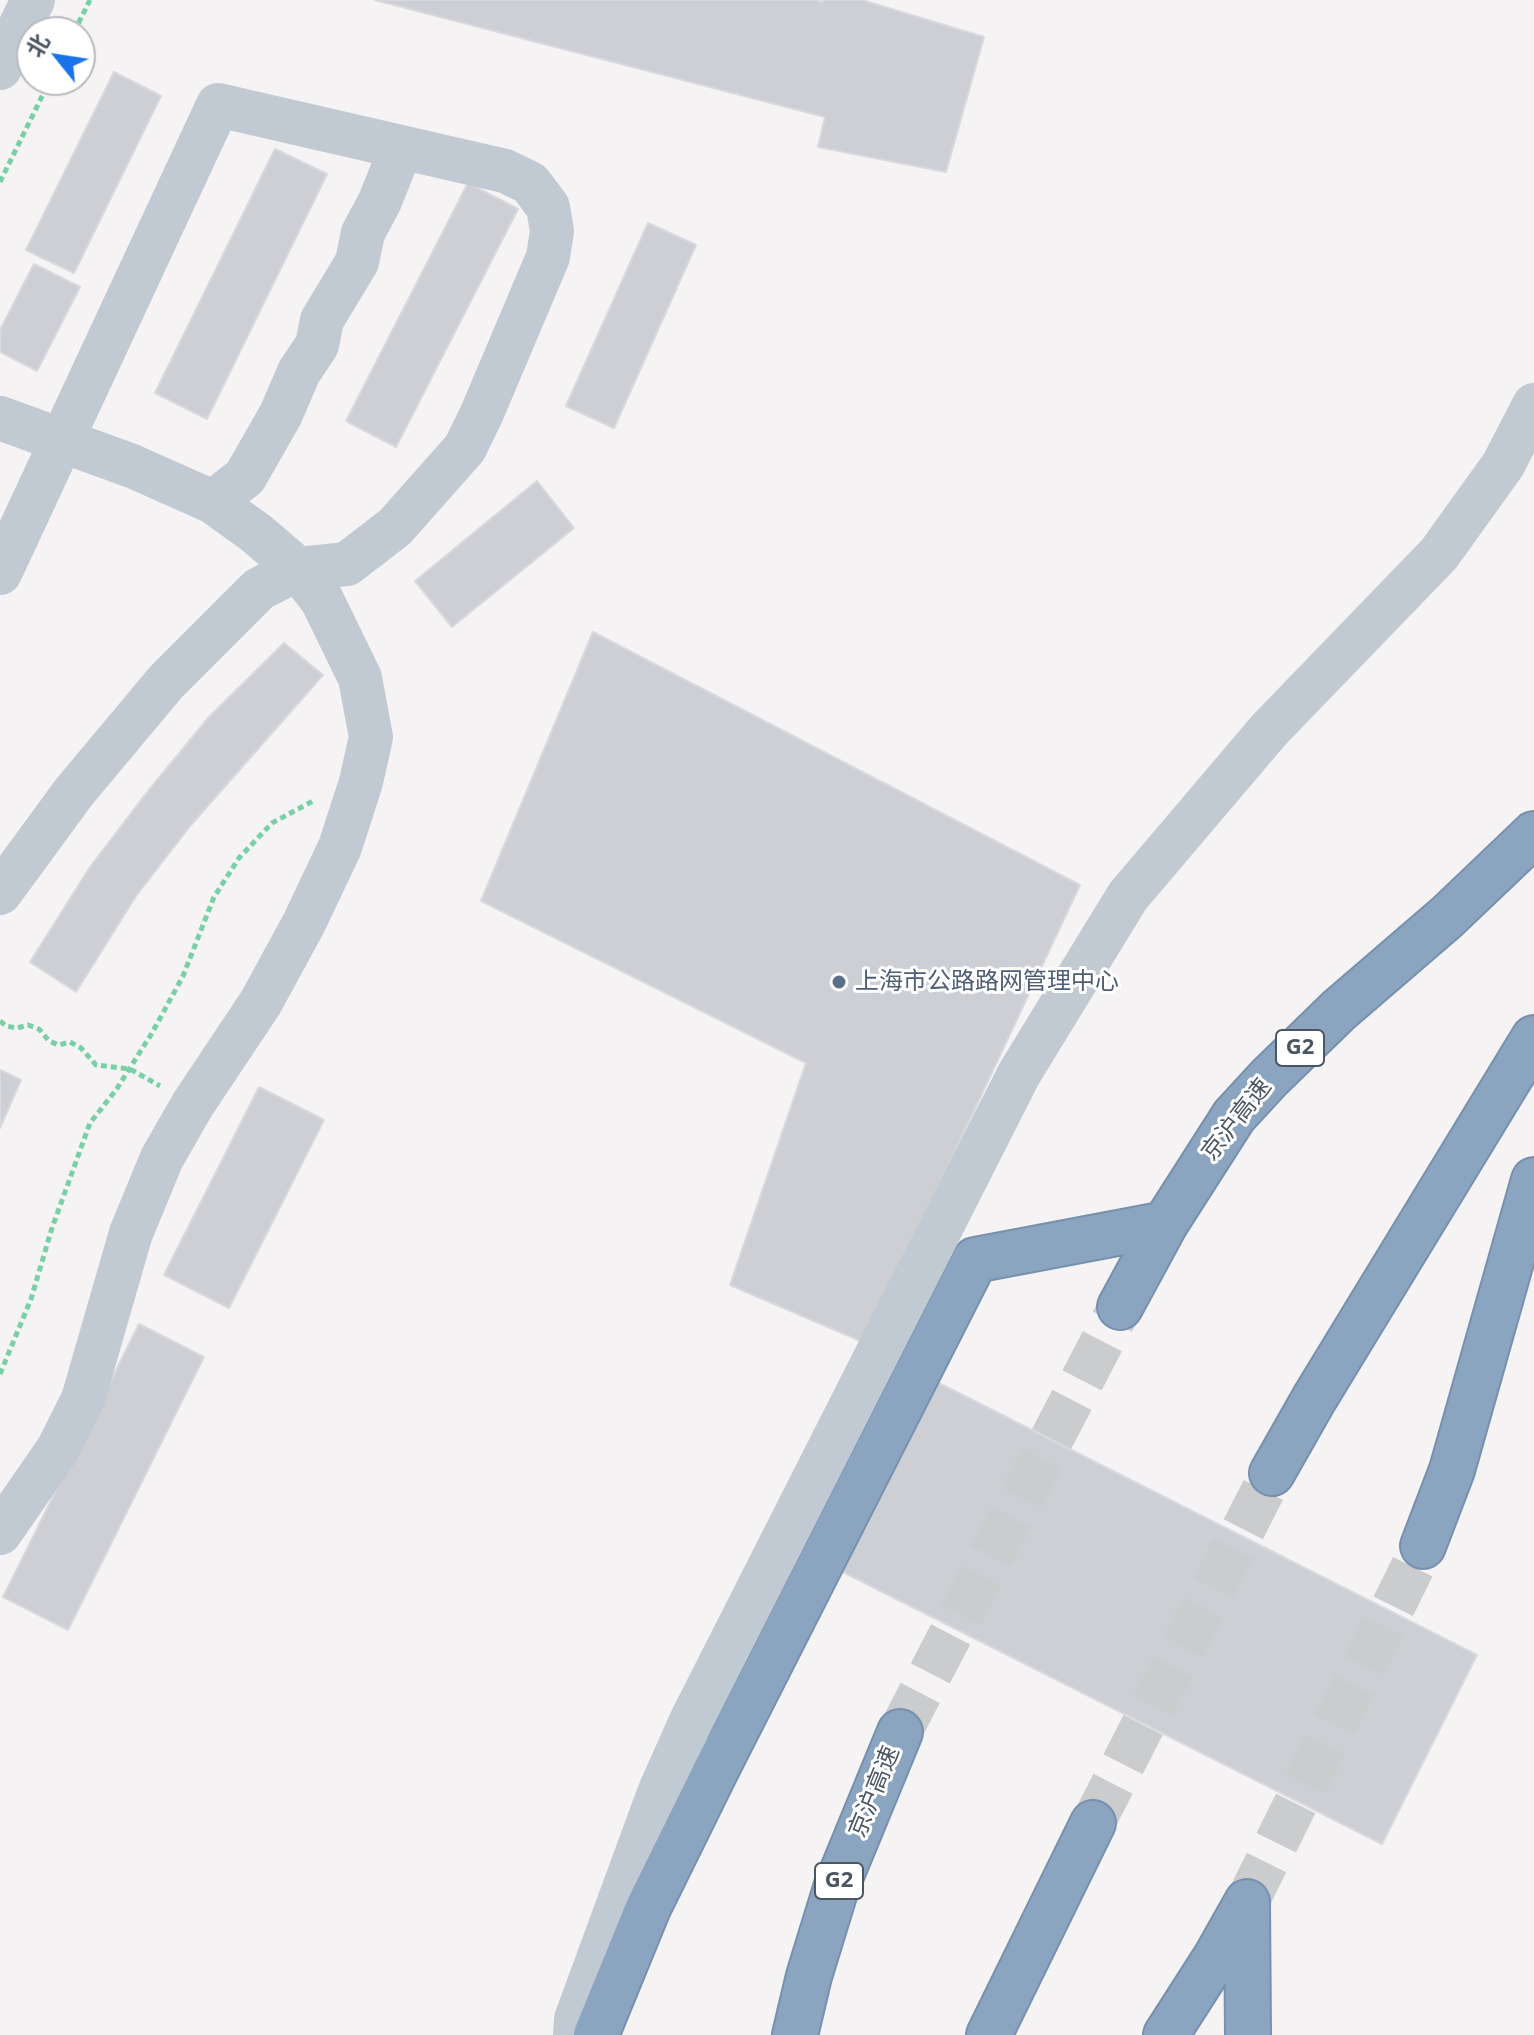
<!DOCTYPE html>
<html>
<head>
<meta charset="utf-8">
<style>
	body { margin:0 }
	#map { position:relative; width:1534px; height:2035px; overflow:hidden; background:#f5f3f3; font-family:"Noto Sans","Noto Sans SC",sans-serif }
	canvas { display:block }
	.north { position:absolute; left:16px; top:16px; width:80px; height:80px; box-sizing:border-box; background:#fff; border:2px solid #b7bbc0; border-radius:50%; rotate:300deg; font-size:22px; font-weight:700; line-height:32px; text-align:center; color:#4a5661 }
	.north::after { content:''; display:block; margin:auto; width:28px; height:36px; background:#1a73e8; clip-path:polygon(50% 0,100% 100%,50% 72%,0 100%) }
</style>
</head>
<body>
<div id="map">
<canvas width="1534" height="2035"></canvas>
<div class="north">北</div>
</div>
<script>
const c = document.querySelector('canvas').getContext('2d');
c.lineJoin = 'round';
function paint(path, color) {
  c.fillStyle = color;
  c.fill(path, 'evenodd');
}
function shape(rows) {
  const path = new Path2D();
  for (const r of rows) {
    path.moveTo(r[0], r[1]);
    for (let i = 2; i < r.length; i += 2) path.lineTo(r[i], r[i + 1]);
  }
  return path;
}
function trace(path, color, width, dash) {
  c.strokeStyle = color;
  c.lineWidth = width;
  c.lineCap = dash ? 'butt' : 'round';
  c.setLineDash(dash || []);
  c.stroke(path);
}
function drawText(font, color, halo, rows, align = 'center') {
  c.font = font + ' "Noto Sans","Noto Sans SC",sans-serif';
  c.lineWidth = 6;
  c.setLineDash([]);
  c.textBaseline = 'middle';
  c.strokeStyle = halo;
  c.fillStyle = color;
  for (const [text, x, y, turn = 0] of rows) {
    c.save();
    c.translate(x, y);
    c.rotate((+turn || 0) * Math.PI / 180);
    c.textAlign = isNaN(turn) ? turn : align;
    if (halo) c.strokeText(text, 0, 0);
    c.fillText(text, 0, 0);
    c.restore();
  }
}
const building = shape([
	[375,0,814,0,823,2,823,0,862,0,984,37,946,172,818,147,825,117,375,0],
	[114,72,161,96,74,273,26,250,114,72],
	[275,149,327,174,207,419,155,393,275,149],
	[468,183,518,209,396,447,346,421,468,183],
	[648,223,696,245,614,428,566,406,648,223],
	[34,264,80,287,37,371,0,352,0,330,34,264],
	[537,481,574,528,452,627,415,581,537,481],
	[593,632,1080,885,865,1343,730,1285,806,1063,481,901,593,632],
	[284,643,323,675,191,825,136,896,76,992,30,962,90,867,148,791,209,717,284,643],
	[0,1070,21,1080,0,1128,0,1070],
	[259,1087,324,1120,229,1308,164,1275,259,1087],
	[139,1324,204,1357,68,1630,3,1597,139,1324],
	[927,1377,1477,1655,1382,1844,831,1566,927,1377]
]);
const highwayTunnel = shape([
	[900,1732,1120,1307],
	[1093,1823,1272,1473],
	[1247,1902,1423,1546]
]);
const path = shape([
	[74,32,90,0],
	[0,182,50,80],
	[0,1021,6,1026,17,1028,28,1025,39,1029,49,1041,59,1045,70,1042,81,1048,96,1065,130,1069,160,1086],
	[0,1374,31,1299,52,1228,90,1123,116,1090,152,1033,183,976,214,897,239,858,272,823,313,801]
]);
const minor = shape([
	[0,68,33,0],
	[0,418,132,466,213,502,256,533,298,569,322,600,360,678,371,737,361,782,340,847,304,923,261,1002,193,1104,162,1158,131,1233,83,1399,58,1449,0,1533],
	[213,502,245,477,281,414,299,372,317,345,322,320,357,262,363,233,380,201,401,148],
	[0,573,218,105,505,171,530,183,548,207,552,231,548,257,482,413,465,448,395,527,347,564,298,569,259,589,166,682,74,792,0,893],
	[575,2035,576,2019,659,1793,691,1721,1019,1074,1128,896,1269,730,1439,554,1503,465,1534,405]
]);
const highway = shape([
	[1120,1307,1165,1224,1234,1116,1269,1078,1339,1010,1447,917,1534,834],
	[1272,1473,1314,1399,1534,1038],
	[1423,1546,1452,1470,1534,1180],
	[1247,1904,1248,2035],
	[596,2035,648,1908,716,1770,975,1260,1165,1224],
	[795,2035,809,1976,837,1885,900,1732],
	[989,2035,1093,1823],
	[1166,2035,1216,1957,1247,1902]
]);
const markers = [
	[839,982,8,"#5c6f8a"]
];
const shields = [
	[1300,1048,48],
	[839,1881,48]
];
const shieldNames = [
	["G2",1300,1048],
	["G2",839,1881]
];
const serviceNames = [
	["上海市公路路网管理中心",855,982]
];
const streetNames = [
	["京沪高速",1237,1120,-52],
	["京沪高速",875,1792,-68]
];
paint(building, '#cdcfd5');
trace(building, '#d7d9de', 2);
trace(highwayTunnel, '#caccce', 44, [44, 22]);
trace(highway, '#7690ad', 48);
trace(path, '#7ad0a6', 5, [6, 4]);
trace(minor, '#c1cad2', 44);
trace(highway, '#8ba5c1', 44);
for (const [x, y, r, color] of markers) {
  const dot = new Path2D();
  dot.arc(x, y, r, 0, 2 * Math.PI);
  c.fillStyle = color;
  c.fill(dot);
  trace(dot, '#fff', 3);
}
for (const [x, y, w] of shields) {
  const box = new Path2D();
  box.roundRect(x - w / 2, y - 18, w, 36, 6);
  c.fillStyle = '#fff';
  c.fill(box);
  trace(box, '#4a5661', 2);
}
drawText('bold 22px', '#4a5661', null, shieldNames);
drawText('24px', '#4e5e75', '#fff', serviceNames, 'left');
drawText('24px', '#4a5661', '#fff', streetNames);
</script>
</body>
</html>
